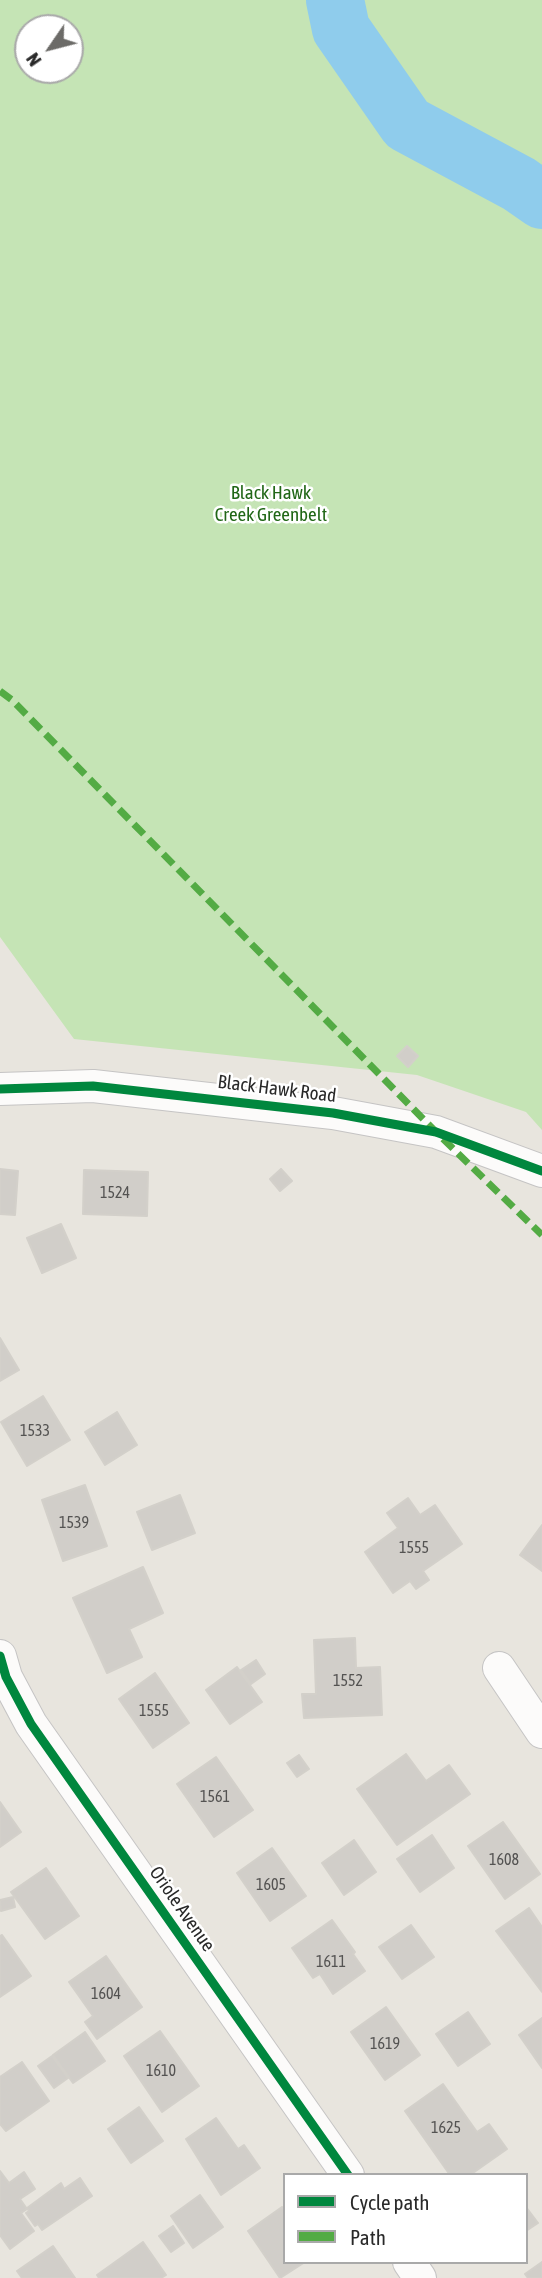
<!DOCTYPE html>
<html>
<head>
<meta charset="utf-8">
<style>
	body { margin:0 }
	#map { position:relative; width:542px; height:2278px; overflow:hidden; background:#e8e5de; font-family:"Asap Condensed",sans-serif }
	canvas { display:block }
	.legend { position:absolute; left:283px; top:2173px; width:245px; height:91px; box-sizing:border-box; background:#fff; border:2px solid #a9a9a9; margin:0; padding:9px 12px; list-style:none; font-size:21px; color:#292929 }
	.legend li { display:flex; align-items:center; gap:14px; height:35px }
	.legend b { width:35px; border:2px solid #a9a9a9 }
	.north { position:absolute; left:14px; top:14px; width:70px; height:70px; box-sizing:border-box; background:#fff; border:2px solid #a9a9a9; border-radius:50%; rotate:235deg; font-size:19px; font-weight:700; line-height:28px; text-align:center; color:#292929 }
	.north::after { content:''; display:block; margin:auto; width:24px; height:32px; background:#6c6b68; clip-path:polygon(50% 0,100% 100%,50% 72%,0 100%) }
</style>
</head>
<body>
<div id="map">
<canvas width="542" height="2278"></canvas>
<ul class="legend">
<li><b style="height:9px;background:#00873e"></b>Cycle path</li>
<li><b style="height:9px;background:#53ab44"></b>Path</li>
</ul>
<div class="north">N</div>
</div>
<script>
const c = document.querySelector('canvas').getContext('2d');
c.lineJoin = 'round';
function paint(path, color) {
  c.fillStyle = color;
  c.fill(path, 'evenodd');
}
function shape(rows) {
  const path = new Path2D();
  for (const r of rows) {
    path.moveTo(r[0], r[1]);
    for (let i = 2; i < r.length; i += 2) path.lineTo(r[i], r[i + 1]);
  }
  return path;
}
function trace(path, color, width, dash) {
  c.strokeStyle = color;
  c.lineWidth = width;
  c.lineCap = dash ? 'butt' : 'round';
  c.setLineDash(dash || []);
  c.stroke(path);
}
function drawText(font, color, halo, rows, align = 'center') {
  c.font = font + ' "Asap Condensed",sans-serif';
  c.lineWidth = 5;
  c.setLineDash([]);
  c.textBaseline = 'middle';
  c.strokeStyle = halo;
  c.fillStyle = color;
  for (const [text, x, y, turn = 0] of rows) {
    c.save();
    c.translate(x, y);
    c.rotate((+turn || 0) * Math.PI / 180);
    c.textAlign = isNaN(turn) ? turn : align;
    if (halo) c.strokeText(text, 0, 0);
    c.fillText(text, 0, 0);
    c.restore();
  }
}
const green = shape([
	[0,0,542,0,542,1130,526,1112,417,1075,74,1039,0,937],
	[28,28,70,28,70,70,28,70]
]);
const river = shape([
	[335,0,341,29,407,124,519,184,542,200]
]);
const building = shape([
	[407,1046,418,1056,408,1067,397,1056,407,1046],
	[0,1169,18,1171,15,1215,0,1214,0,1169],
	[281,1169,292,1181,280,1191,270,1179,281,1169],
	[84,1170,148,1172,147,1216,83,1214,84,1170],
	[61,1224,76,1258,42,1273,27,1238,61,1224],
	[0,1338,19,1370,0,1381,0,1338],
	[43,1396,70,1440,27,1466,1,1422,43,1396],
	[117,1412,137,1445,105,1465,85,1432,117,1412],
	[85,1485,107,1546,63,1561,42,1500,85,1485],
	[180,1495,195,1533,152,1550,137,1512,180,1495],
	[408,1498,420,1515,435,1505,462,1544,423,1571,429,1580,416,1589,410,1581,393,1593,365,1552,398,1528,387,1513,408,1498],
	[542,1525,542,1571,520,1555,542,1525],
	[143,1567,163,1613,129,1629,142,1657,107,1673,73,1598,143,1567],
	[355,1638,356,1668,380,1667,382,1715,304,1718,302,1694,316,1694,314,1640,355,1638],
	[256,1660,265,1674,251,1684,241,1670,256,1660],
	[237,1667,262,1702,230,1724,206,1690,237,1667],
	[155,1673,189,1723,153,1748,119,1699,155,1673],
	[406,1754,426,1781,449,1765,470,1794,397,1845,357,1789,406,1754],
	[299,1755,309,1769,297,1777,287,1763,299,1755],
	[216,1757,253,1810,214,1837,177,1784,216,1757],
	[0,1802,21,1832,0,1847,0,1802],
	[503,1822,540,1874,505,1899,468,1846,503,1822],
	[432,1835,454,1868,420,1892,397,1859,432,1835],
	[354,1840,376,1872,344,1895,322,1863,354,1840],
	[272,1848,306,1896,270,1921,237,1873,272,1848],
	[46,1868,79,1916,45,1939,11,1892,46,1868],
	[13,1897,15,1907,1,1911,0,1900,13,1897],
	[529,1908,542,1927,542,1992,496,1931,529,1908],
	[332,1920,355,1952,353,1954,365,1971,333,1994,320,1974,313,1978,292,1948,332,1920],
	[411,1925,434,1957,402,1979,379,1947,411,1925],
	[2,1935,31,1976,0,1997,0,1936,2,1935],
	[106,1956,142,2007,97,2039,85,2022,93,2016,69,1982,106,1956],
	[386,2007,420,2055,385,2080,351,2032,386,2007],
	[468,2012,490,2044,458,2066,436,2034,468,2012],
	[542,2018,542,2068,519,2035,542,2018],
	[160,2031,199,2086,162,2112,124,2056,160,2031],
	[85,2032,105,2061,73,2083,53,2055,85,2032],
	[52,2056,68,2078,54,2088,38,2066,52,2056],
	[22,2062,49,2101,6,2131,0,2124,0,2077,22,2062],
	[443,2084,477,2132,489,2124,507,2149,470,2175,450,2175,405,2111,443,2084],
	[139,2107,163,2141,131,2163,108,2129,139,2107],
	[216,2118,238,2149,244,2145,260,2168,221,2195,186,2139,216,2118],
	[0,2171,9,2183,24,2172,35,2189,20,2199,27,2209,21,2213,34,2231,10,2249,0,2235,0,2171],
	[80,2178,92,2196,42,2230,38,2224,35,2226,26,2213,29,2211,27,2208,61,2183,64,2189,80,2178],
	[200,2195,223,2227,193,2248,171,2216,200,2195],
	[282,2207,285,2212,285,2262,305,2262,280,2278,248,2231,282,2207],
	[526,2207,538,2223,526,2231,526,2207],
	[173,2226,184,2243,171,2252,159,2236,173,2226],
	[143,2242,166,2275,161,2278,99,2278,97,2275,143,2242],
	[53,2246,75,2278,22,2278,17,2271,53,2246],
	[542,2262,542,2278,528,2278,525,2274,542,2262]
]);
const minor = shape([
	[0,1089,93,1086,333,1113,436,1132,542,1171],
	[0,1656,6,1677,31,1724,348,2175],
	[499,1668,542,1732],
	[409,2262,420,2278]
]);
const quiet = shape([
	[0,691,12,700,436,1132,542,1235]
]);
const cycleway = shape([
	[0,1089,93,1086,333,1113,436,1132,542,1171],
	[0,1656,6,1677,31,1724,348,2175]
]);
const numberNames = [
	["1524",115,1193],
	["1533",35,1431],
	["1539",74,1523],
	["1555",414,1548],
	["1552",348,1681],
	["1555",154,1711],
	["1561",215,1797],
	["1608",504,1860],
	["1605",271,1885],
	["1611",331,1962],
	["1604",106,1994],
	["1619",385,2044],
	["1610",161,2071],
	["1625",446,2128]
];
const parkNames = [
	["Black Hawk",271,493],
	["Creek Greenbelt",271,515]
];
const streetNames = [
	["Black Hawk Road",277,1089,7],
	["Oriole Avenue",182,1909,55]
];
paint(green, '#c5e4b5');
trace(river, '#8fccec', 58);
paint(building, '#d1cec9');
trace(building, '#d3d0ca', 2);
trace(minor, '#c5c4c4', 34);
trace(minor, '#fcfbfa', 32);
trace(quiet, '#53ab44', 7, [14, 7]);
trace(cycleway, '#00873e', 9);
drawText('16px', '#545352', null, numberNames);
drawText('19px', '#216717', '#fff', parkNames);
drawText('19px', '#292929', '#fff', streetNames);
</script>
</body>
</html>
